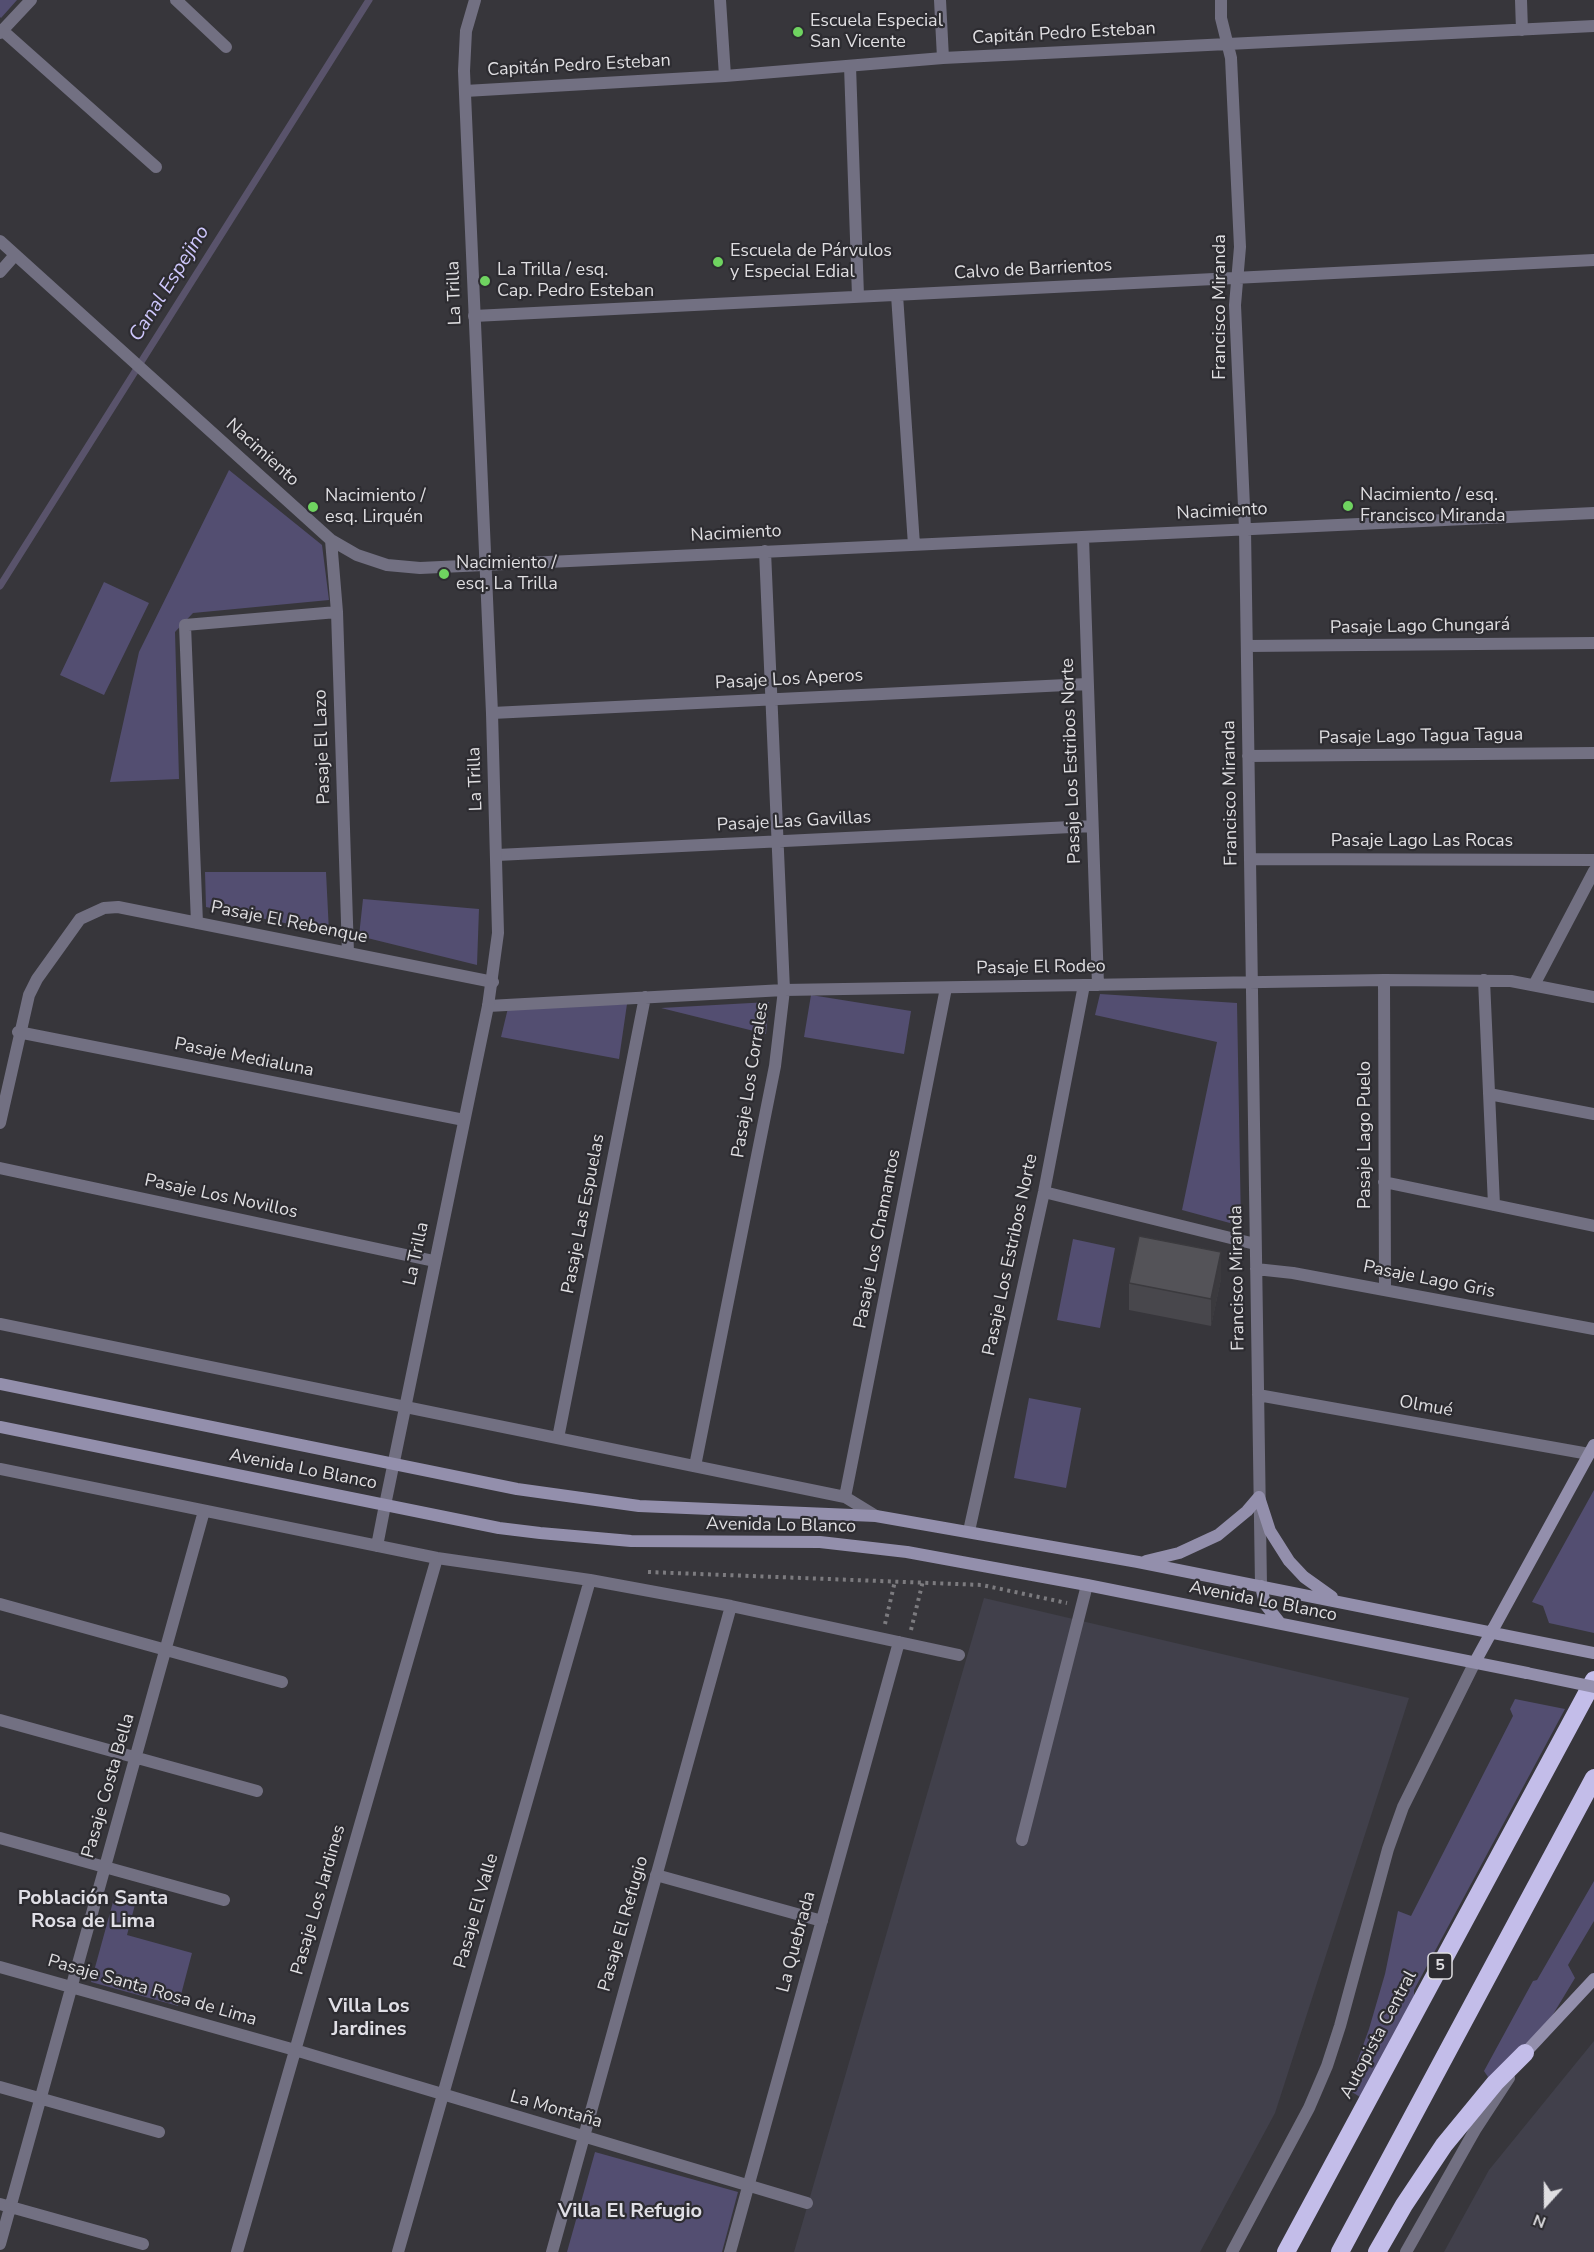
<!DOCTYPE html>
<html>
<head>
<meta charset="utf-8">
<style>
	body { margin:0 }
	#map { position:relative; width:1594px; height:2252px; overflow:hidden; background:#37363b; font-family:"Nunito Sans",sans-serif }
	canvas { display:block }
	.north { position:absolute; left:1516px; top:2174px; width:60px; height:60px; -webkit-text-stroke:4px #2d2c31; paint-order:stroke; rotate:201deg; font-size:16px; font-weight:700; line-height:24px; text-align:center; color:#dfdee1 }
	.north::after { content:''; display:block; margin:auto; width:21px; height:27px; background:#dfdee1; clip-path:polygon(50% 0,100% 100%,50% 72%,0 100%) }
</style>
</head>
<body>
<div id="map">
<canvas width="1594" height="2252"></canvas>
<div class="north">N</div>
</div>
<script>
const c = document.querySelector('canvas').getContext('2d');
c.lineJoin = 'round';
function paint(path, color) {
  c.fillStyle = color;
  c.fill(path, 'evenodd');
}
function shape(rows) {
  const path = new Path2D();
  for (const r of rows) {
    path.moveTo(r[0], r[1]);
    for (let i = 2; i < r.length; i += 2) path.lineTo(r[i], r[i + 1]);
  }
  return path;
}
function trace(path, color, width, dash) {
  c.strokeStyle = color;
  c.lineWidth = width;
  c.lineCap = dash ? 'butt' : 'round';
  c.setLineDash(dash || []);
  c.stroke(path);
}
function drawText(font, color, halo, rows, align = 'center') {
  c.font = font + ' "Nunito Sans",sans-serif';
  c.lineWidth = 4.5;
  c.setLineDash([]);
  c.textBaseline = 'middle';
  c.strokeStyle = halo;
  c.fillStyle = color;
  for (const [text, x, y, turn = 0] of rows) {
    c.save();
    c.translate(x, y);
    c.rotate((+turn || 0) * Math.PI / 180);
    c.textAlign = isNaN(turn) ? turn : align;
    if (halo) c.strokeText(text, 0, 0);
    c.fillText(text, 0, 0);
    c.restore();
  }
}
const built = shape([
	[984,1598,1409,1698,1275,2113,1200,2252,794,2252],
	[1594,2041,1594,2252,1444,2252,1489,2170]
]);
const green = shape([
	[0,0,17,0,1,18,0,17],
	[229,470,322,545,329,600,193,613,175,632,179,779,110,782,139,652],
	[104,582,149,603,104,695,60,675],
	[205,872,326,872,329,932,206,907],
	[363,899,479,909,477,965,359,936],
	[1100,994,1237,1003,1241,1226,1182,1210,1217,1042,1095,1015],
	[811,995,911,1011,904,1054,804,1037],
	[769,1002,766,1034,661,1008],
	[627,1004,619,1059,501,1037,508,1008],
	[1073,1239,1115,1248,1100,1328,1057,1320],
	[1029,1398,1081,1408,1066,1488,1014,1478],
	[1594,1490,1594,1633,1549,1623,1543,1606,1532,1602],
	[1515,1699,1565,1709,1414,1990,1414,1999,1360,2097,1347,2089,1369,2029,1385,1974,1398,1911,1411,1916,1513,1716,1510,1709],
	[1594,1881,1594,1921,1568,1965,1575,1978,1552,2016,1492,2083,1484,2071,1533,1981,1537,1980],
	[116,1891,137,1897,127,1935,192,1953,178,2006,91,1982],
	[595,2152,738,2192,722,2252,567,2252]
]);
const stream = shape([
	[0,586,369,0]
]);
const path = shape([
	[648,1572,982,1585,1067,1603],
	[885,1624,895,1581],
	[911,1630,923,1581]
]);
const service = shape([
	[1022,1840,1087,1585]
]);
const minor = shape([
	[176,0,226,47],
	[720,0,725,76],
	[940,0,943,58],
	[1221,0,1221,18,1231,58,1240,247,1235,305,1245,529,1261,1586],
	[1521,0,1522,30],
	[3,31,156,167],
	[0,33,31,0],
	[850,66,858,296],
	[465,91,725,76,943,58,1594,26],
	[0,241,331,540,357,555,387,565,420,568,1594,513],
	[0,272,15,255],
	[897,295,914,545],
	[474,316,1594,260],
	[1083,537,1098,985],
	[331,540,337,612,348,953],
	[1247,646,1594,643],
	[492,713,1087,684],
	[1248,756,1594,753],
	[497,855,1092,826],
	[1250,859,1594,860],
	[197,923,185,625,337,612],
	[1384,980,1385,1290],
	[1484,980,1494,1205],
	[1534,985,1594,871],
	[488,1006,784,990,1384,980,1511,981,1594,997],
	[18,1032,464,1120],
	[1489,1094,1594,1114],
	[0,1123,29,995,37,979,80,919,104,908,118,907,493,982],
	[0,1168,434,1261],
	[1384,1182,1594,1226],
	[1044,1192,1255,1244],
	[1256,1269,1293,1273,1594,1329],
	[0,1324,845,1497,876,1516],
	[1258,1395,1589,1454],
	[558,1438,645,997],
	[695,1466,775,1066,784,990,765,551],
	[0,1469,437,1558,590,1580,731,1606,959,1655],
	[845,1497,946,988],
	[969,1531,1044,1192,1084,985],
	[377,1546,385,1505],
	[0,1604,282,1682],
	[0,1720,257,1791],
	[0,1838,224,1900],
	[656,1875,822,1921],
	[0,1967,295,2050,807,2203],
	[0,2087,159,2132],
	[0,2204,143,2244],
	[0,2244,204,1511],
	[237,2252,437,1558],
	[398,2252,590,1580],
	[552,2252,731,1606],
	[730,2252,899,1642]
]);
const tertiary = shape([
	[385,1505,488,1006,498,933,492,713,464,71,466,31,475,0],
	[1232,2252,1309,2108,1327,2066,1340,2026,1388,1849,1403,1807,1475,1662],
	[1406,2252,1475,2130,1509,2078]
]);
const secondary = shape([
	[0,1384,517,1489,639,1506,876,1516,1138,1562,1594,1653],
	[0,1427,499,1528,540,1533,631,1541,820,1542,907,1552,1087,1585,1527,1673],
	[1259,1497,1270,1531,1289,1561,1304,1577,1332,1597],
	[1146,1561,1179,1553,1218,1535,1247,1511,1259,1497],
	[1261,1586,1265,1604,1280,1623],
	[1475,1662,1594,1445],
	[1525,2053,1594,1979]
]);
const motorway = shape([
	[1286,2252,1594,1680],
	[1340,2252,1594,1778],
	[1377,2252,1404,2205,1444,2145,1495,2083,1525,2053]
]);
const secondaryBridge = shape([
	[1527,1673,1594,1687]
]);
const wall = shape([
	[1221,1279,1211,1326,1129,1310,1129,1283]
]);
const shadedWall = shape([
	[1221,1252,1221,1279,1211,1326,1211,1299]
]);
const building = shape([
	[1139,1236,1221,1252,1211,1299,1129,1283,1139,1236]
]);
const markers = [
	[798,32,6,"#6fd360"],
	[718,262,6,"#6fd360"],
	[485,281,6,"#6fd360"],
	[1348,506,6,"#6fd360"],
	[313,507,6,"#6fd360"],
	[444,574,6,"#6fd360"]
];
const shields = [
	[1440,1966,24]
];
const shieldNames = [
	["5",1440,1966]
];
const poiNames = [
	["Escuela Especial",810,22],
	["San Vicente",810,43],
	["Escuela de Párvulos",730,252],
	["y Especial Edial",730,273],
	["La Trilla / esq.",497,271],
	["Cap. Pedro Esteban",497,292],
	["Nacimiento / esq.",1360,496],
	["Francisco Miranda",1360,517],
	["Nacimiento /",325,497],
	["esq. Lirquén",325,518],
	["Nacimiento /",456,564],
	["esq. La Trilla",456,585]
];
const streetNames = [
	["Capitán Pedro Esteban",1064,34,-3],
	["Capitán Pedro Esteban",579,66,-3],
	["Calvo de Barrientos",1033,270,-3],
	["La Trilla",455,293,-92],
	["Francisco Miranda",1221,307,-90],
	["Nacimiento",262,453,42],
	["Nacimiento",1222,512,-3],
	["Nacimiento",736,534,-3],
	["Pasaje Lago Chungará",1420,627,-1],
	["Pasaje Los Aperos",789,680,-3],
	["Pasaje Lago Tagua Tagua",1421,737,-1],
	["Pasaje El Lazo",323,747,-92],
	["Pasaje Los Estribos Norte",1072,761,-92],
	["La Trilla",476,779,-92],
	["Francisco Miranda",1231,793,-91],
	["Pasaje Las Gavillas",794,822,-3],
	["Pasaje Lago Las Rocas",1422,842],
	["Pasaje El Rebenque",289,923,11],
	["Pasaje El Rodeo",1041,968,-1],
	["Pasaje Medialuna",244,1058,11],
	["Pasaje Los Corrales",751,1080,-81],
	["Pasaje Lago Puelo",1366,1135,-90],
	["Pasaje Los Novillos",221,1197,12],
	["Pasaje Las Espuelas",584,1214,-79],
	["Pasaje Los Chamantos",878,1239,-79],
	["La Trilla",417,1254,-78],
	["Pasaje Los Estribos Norte",1011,1255,-78],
	["Francisco Miranda",1238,1278,-91],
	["Pasaje Lago Gris",1429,1280,11],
	["Olmué",1426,1407,10],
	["Avenida Lo Blanco",303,1470,11],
	["Avenida Lo Blanco",781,1526,1],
	["Avenida Lo Blanco",1263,1602,11],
	["Pasaje Costa Bella",109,1786,-74],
	["Pasaje Los Jardines",319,1900,-74],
	["Pasaje El Valle",477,1911,-74],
	["Pasaje El Refugio",624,1924,-74],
	["La Quebrada",797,1942,-75],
	["Pasaje Santa Rosa de Lima",152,1991,16],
	["Autopista Central",1379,2035,-62],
	["La Montaña",556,2110,16]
];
const waterNames = [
	["Canal Espejino",170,284,-58]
];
const neighbourhoodNames = [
	["Población Santa",93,1899],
	["Rosa de Lima",93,1922],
	["Villa Los",369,2007],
	["Jardines",369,2030],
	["Villa El Refugio",630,2212]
];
paint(built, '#41404b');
paint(green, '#534e71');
trace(stream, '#59536b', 7);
trace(path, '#7c7b7f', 4, [3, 4.5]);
trace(service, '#727082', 12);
trace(minor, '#727082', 12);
trace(tertiary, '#727082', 12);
trace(secondary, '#938fac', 12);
trace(motorway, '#c3bde9', 18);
trace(secondaryBridge, '#938fac', 12);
paint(wall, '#48474c');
paint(shadedWall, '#3b3a3e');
paint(building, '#545358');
trace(building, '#3b3a3e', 1.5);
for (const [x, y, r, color] of markers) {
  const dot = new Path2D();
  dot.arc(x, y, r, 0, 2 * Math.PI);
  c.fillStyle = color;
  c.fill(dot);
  trace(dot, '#2d2c31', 2);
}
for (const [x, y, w] of shields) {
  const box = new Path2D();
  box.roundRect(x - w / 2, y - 13, w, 26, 4.5);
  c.fillStyle = '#2d2c31';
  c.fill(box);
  trace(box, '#dfdee1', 1.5);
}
drawText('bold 16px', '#dfdee1', null, shieldNames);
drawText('18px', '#dfdee1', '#2d2c31', poiNames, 'left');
drawText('18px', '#dfdee1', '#2d2c31', streetNames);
drawText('italic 20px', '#cec7fc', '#2d2c31', waterNames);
drawText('bold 20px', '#e0dfe6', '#2d2c31', neighbourhoodNames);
</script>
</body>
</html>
